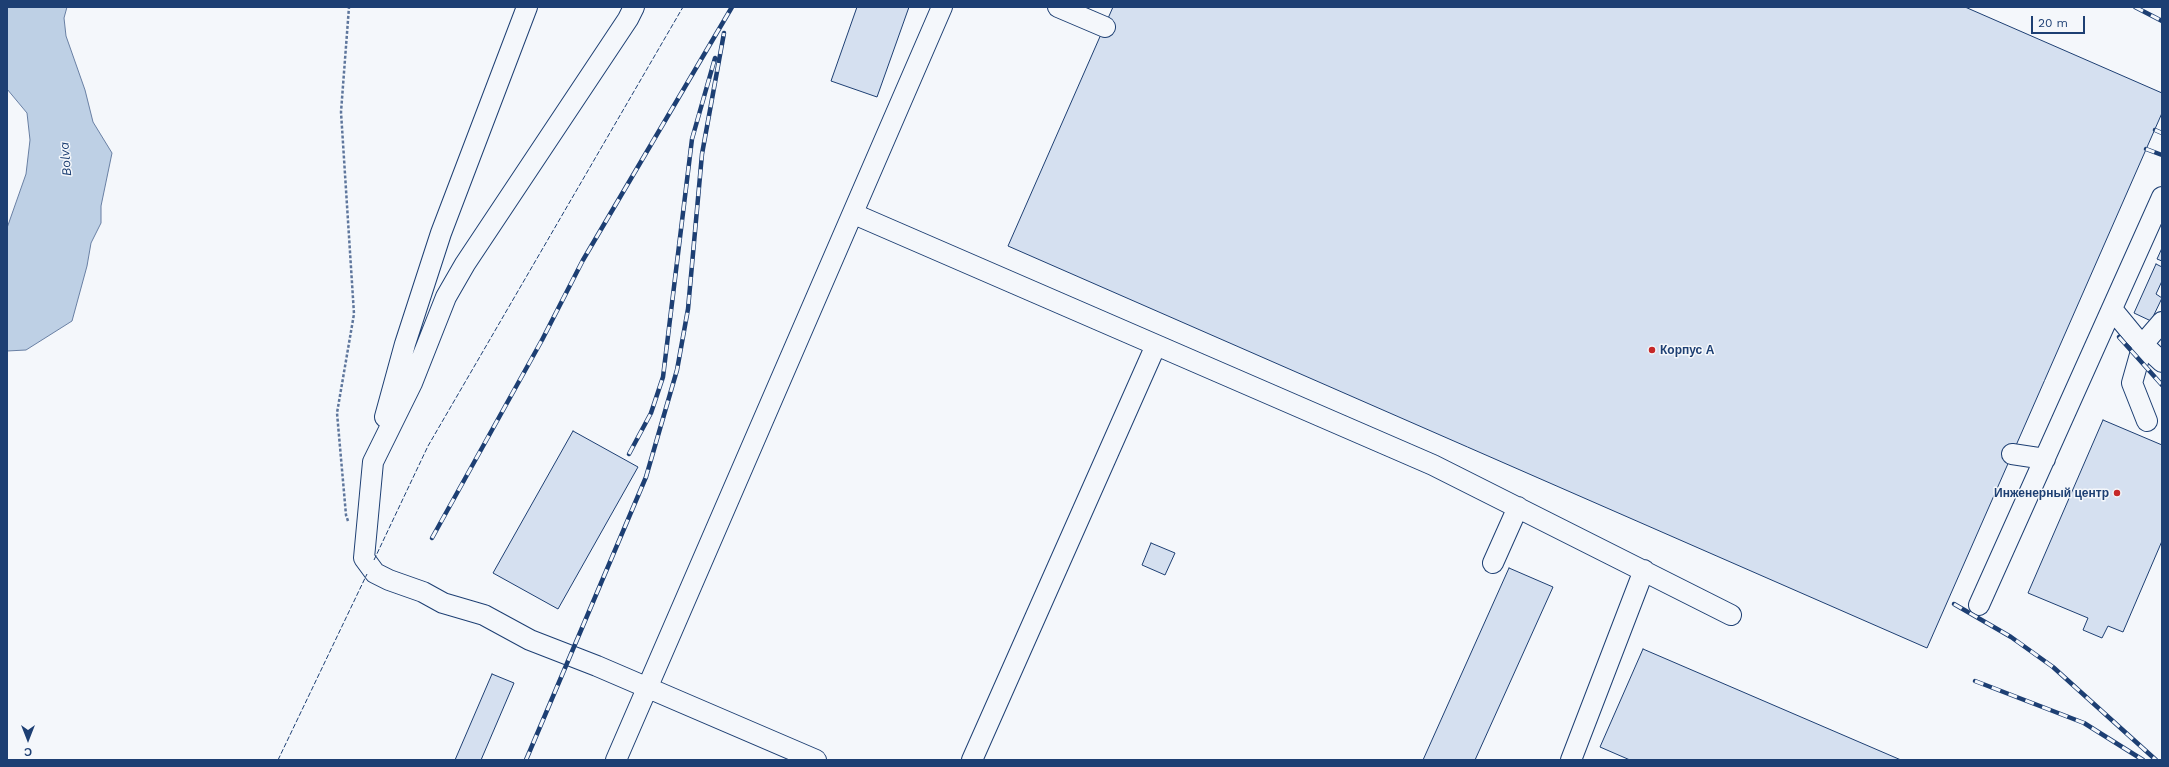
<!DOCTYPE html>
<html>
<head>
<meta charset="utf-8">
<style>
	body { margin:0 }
	#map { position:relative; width:2169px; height:767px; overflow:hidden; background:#f4f7fb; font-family:"Work Sans",sans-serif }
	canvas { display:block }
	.frame { position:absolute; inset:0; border:8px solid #1d3f73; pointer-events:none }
	.north { position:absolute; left:8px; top:719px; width:40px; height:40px; -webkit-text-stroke:3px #f4f7fb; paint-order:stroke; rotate:180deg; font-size:11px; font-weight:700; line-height:16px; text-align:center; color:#1d3f73 }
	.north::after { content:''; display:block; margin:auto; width:14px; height:18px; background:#1d3f73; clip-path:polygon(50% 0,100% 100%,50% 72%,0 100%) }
	.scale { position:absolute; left:2031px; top:16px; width:54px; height:18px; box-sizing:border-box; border:2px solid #1d3f73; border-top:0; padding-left:5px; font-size:12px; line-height:14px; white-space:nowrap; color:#1d3f73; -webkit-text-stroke:3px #f4f7fb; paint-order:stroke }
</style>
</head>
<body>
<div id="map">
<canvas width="2169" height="767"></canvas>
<div class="frame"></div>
<div class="north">С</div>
<div class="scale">20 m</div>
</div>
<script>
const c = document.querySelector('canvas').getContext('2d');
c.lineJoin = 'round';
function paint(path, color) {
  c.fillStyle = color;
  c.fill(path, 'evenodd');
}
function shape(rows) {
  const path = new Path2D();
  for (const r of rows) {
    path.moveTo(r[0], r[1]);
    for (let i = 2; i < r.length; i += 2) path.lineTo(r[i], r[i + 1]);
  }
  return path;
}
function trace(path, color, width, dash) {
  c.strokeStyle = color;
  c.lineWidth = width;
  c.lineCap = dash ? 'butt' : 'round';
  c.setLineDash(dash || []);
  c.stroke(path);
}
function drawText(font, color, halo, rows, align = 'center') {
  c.font = font + ' "Work Sans",sans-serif';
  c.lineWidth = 3;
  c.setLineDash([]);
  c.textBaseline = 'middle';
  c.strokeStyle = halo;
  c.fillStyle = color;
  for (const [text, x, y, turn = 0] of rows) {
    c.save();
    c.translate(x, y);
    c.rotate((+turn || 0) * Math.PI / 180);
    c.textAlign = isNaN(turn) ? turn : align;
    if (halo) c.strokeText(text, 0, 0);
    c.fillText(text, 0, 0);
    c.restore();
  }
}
const water = shape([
	[7,7,67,7,64,18,66,36,85,90,93,122,112,153,101,206,101,223,91,243,87,266,72,321,26,350,7,351,7,228,26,174,30,140,27,113,7,89,7,7]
]);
const building = shape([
	[857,7,909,7,877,97,831,81,857,7],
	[1113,7,1965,7,2162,93,2162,113,1927,648,1008,246,1113,7],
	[2162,248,2162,261,2157,259,2162,248],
	[2156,264,2162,267,2162,281,2156,294,2162,298,2151,321,2134,313,2156,264],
	[2103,420,2162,445,2162,541,2123,632,2108,626,2102,638,2083,630,2088,618,2028,593,2103,420],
	[573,431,638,467,558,609,493,573,573,431],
	[1151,543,1175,553,1165,575,1142,565,1151,543],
	[1509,568,1553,587,1475,760,1423,760,1509,568],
	[1643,649,1901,760,1630,760,1600,747,1643,649],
	[492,674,514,683,481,760,455,760,492,674]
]);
const path = shape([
	[348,521,346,515,337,413,354,314,341,112,349,7]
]);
const minor = shape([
	[634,7,628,19,465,264,446,297,412,383,373,462,364,558,375,573,389,580,423,592,443,603,484,615,530,640,597,666,816,760],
	[1058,7,1105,27],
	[854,214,1433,465,1731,615],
	[2112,309,2135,337,2162,362],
	[385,417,405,344,441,233,527,7],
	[2147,421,2132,383,2143,344,2162,322],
	[2012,454,2045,459],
	[1493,563,1518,507],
	[1979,605,2162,197],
	[616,760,942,7],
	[972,760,1156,345],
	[1571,760,1644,570]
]);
const rail = shape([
	[2135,7,2162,21],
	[2155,130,2162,133],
	[2146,149,2162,155],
	[2119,337,2162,385],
	[629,454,651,413,663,377,692,139,715,58],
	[432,538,542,340,583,260,732,7],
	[1954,604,2011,637,2053,667,2156,760],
	[1975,681,2084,723,2143,760],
	[526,760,646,477,677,370,688,309,702,154,724,33]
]);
const fence = shape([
	[374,560,428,446,683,7],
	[278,760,367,574]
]);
const markers = [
	[1652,350,4,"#c62828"],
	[2117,493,4,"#c62828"]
];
const poiNames = [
	["Корпус А",1660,350],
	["Инженерный центр",2109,493,"right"]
];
const waterNames = [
	["Bolva",66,159,-95]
];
paint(water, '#bed0e5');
trace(water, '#687fa3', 1);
paint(building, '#d5e0f0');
trace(building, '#1d3f73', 1);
trace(minor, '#1d3f73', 22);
trace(path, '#5e769c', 2.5, [3, 2]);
trace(minor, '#f4f7fb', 20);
trace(rail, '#1d3f73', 4.5);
trace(rail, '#f4f7fb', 3, [9]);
trace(fence, '#1d3f73', 1, [5, 2]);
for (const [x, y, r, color] of markers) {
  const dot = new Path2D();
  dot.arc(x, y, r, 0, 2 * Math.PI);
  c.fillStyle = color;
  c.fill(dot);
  trace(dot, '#f4f7fb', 1.5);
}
drawText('bold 12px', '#1d3f73', '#f4f7fb', poiNames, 'left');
drawText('italic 13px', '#1d3f73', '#f4f7fb', waterNames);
</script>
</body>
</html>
